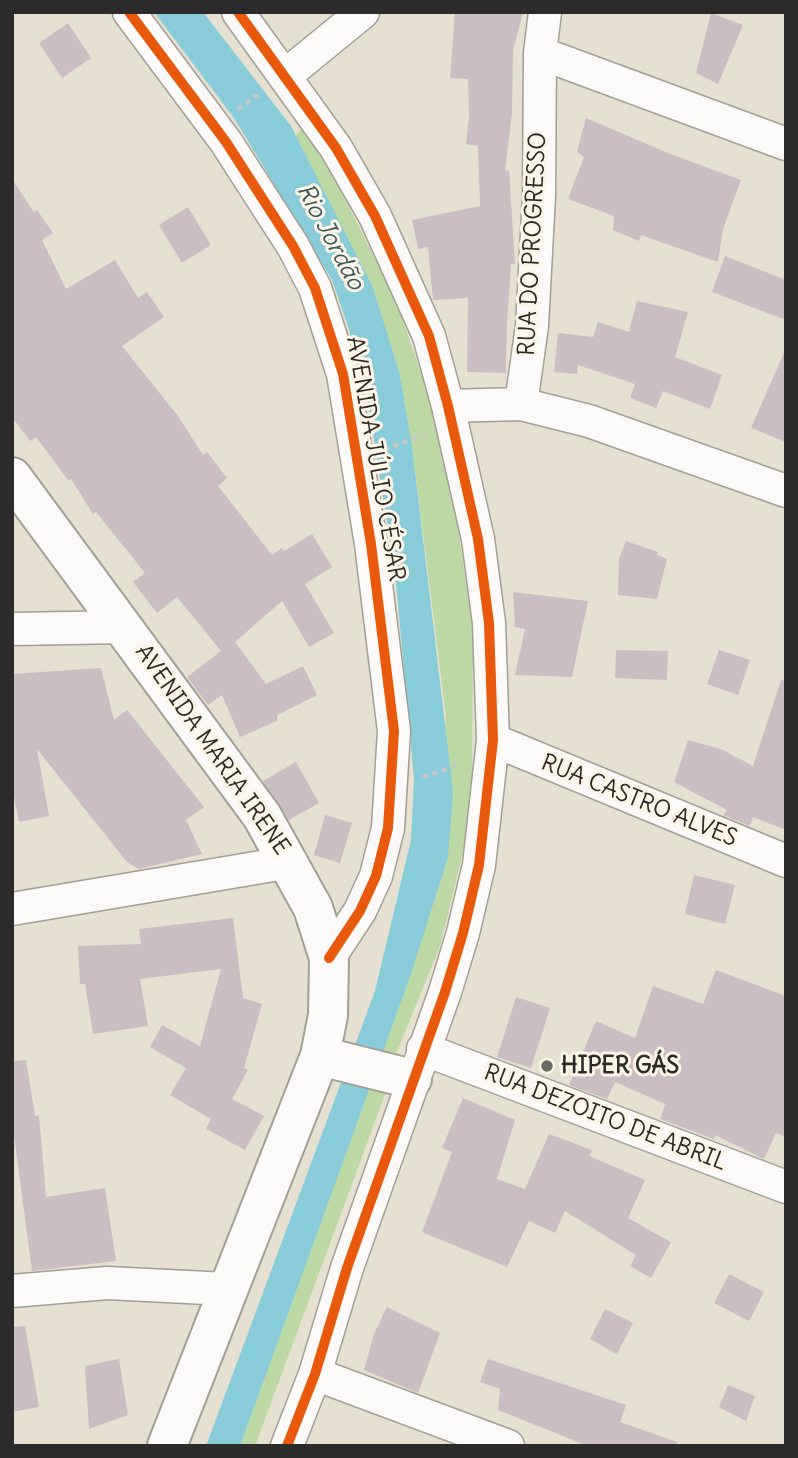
<!DOCTYPE html>
<html>
<head>
<meta charset="utf-8">
<style>
	body { margin:0 }
	#map { position:relative; width:798px; height:1458px; overflow:hidden; background:#e5e0cf; font-family:Delius,sans-serif }
	canvas { display:block }
	.frame { position:absolute; inset:0; border:14px solid #2b2b2b; pointer-events:none }
</style>
</head>
<body>
<div id="map">
<canvas width="798" height="1458"></canvas>
<div class="frame"></div>
</div>
<script>
const c = document.querySelector('canvas').getContext('2d');
c.lineJoin = 'round';
function paint(path, color) {
  c.fillStyle = color;
  c.fill(path, 'evenodd');
}
function shape(rows) {
  const path = new Path2D();
  for (const r of rows) {
    path.moveTo(r[0], r[1]);
    for (let i = 2; i < r.length; i += 2) path.lineTo(r[i], r[i + 1]);
  }
  return path;
}
function trace(path, color, width, dash) {
  c.strokeStyle = color;
  c.lineWidth = width;
  c.lineCap = dash ? 'butt' : 'round';
  c.setLineDash(dash || []);
  c.stroke(path);
}
function drawText(font, color, halo, rows, align = 'center') {
  c.font = font + ' Delius,sans-serif';
  c.lineWidth = 6;
  c.setLineDash([]);
  c.textBaseline = 'middle';
  c.strokeStyle = halo;
  c.fillStyle = color;
  for (const [text, x, y, turn = 0] of rows) {
    c.save();
    c.translate(x, y);
    c.rotate((+turn || 0) * Math.PI / 180);
    c.textAlign = isNaN(turn) ? turn : align;
    if (halo) c.strokeText(text, 0, 0);
    c.fillText(text, 0, 0);
    c.restore();
  }
}
const green = shape([
	[303,128,339,187,396,301,428,393,449,466,473,632,472,790,461,860,440,946,392,1064,378,1061,411,974,446,717,412,446,400,375,296,135],
	[369,1084,386,1092,255,1446,240,1446]
]);
const water = shape([
	[154,12,203,12,291,126,373,288,400,375,412,446,453,792,448,857,411,974,240,1446,206,1446,375,991,411,840,414,779,395,572,367,396,349,329,332,280,234,118]
]);
const building = shape([
	[455,12,523,12,513,50,512,113,505,171,509,170,515,264,511,264,507,324,506,373,467,372,468,298,433,300,428,247,418,249,412,220,480,206,478,146,466,144,469,115,468,79,450,78],
	[711,13,743,25,718,84,696,73],
	[68,23,91,58,62,78,39,43],
	[586,118,668,153,741,180,723,229,718,262,641,235,639,241,613,230,614,216,568,199,584,157,577,152],
	[12,179,34,212,37,210,53,233,42,240,66,289,115,260,138,298,147,292,164,317,122,346,178,416,203,455,207,452,227,478,218,486,272,555,282,548,284,551,312,534,332,567,305,584,334,633,309,647,282,601,235,642,266,684,303,666,317,695,277,715,277,721,240,737,222,695,208,705,187,677,221,651,177,597,157,613,133,582,145,573,96,512,93,514,71,479,68,480,36,437,30,441,12,417],
	[188,207,211,245,182,263,159,225],
	[725,256,786,280,786,320,712,292],
	[637,301,688,312,675,357,722,375,710,409,663,391,656,408,630,398,635,384,578,365,577,374,554,372,558,333,593,337,598,322,629,332],
	[786,348,786,442,751,428],
	[626,541,658,552,657,555,667,559,657,599,618,595,619,559],
	[513,592,588,601,572,677,515,675,525,629,515,627],
	[616,650,668,651,667,680,615,678],
	[719,650,750,660,738,695,707,684],
	[101,668,114,720,127,710,204,807,186,820,202,854,139,869,127,862,37,749,49,816,19,822,12,786,12,674],
	[781,680,786,681,786,830,753,817,750,826,723,815,727,810,674,782,688,740,721,749,753,766],
	[296,762,319,803,289,820,263,781],
	[325,815,352,823,340,863,314,855],
	[694,875,735,885,725,924,685,914],
	[233,918,243,998,262,1004,244,1068,248,1070,232,1099,264,1116,245,1150,206,1129,211,1119,170,1095,186,1068,150,1047,162,1025,200,1046,221,969,140,979,148,1026,93,1034,85,984,80,984,78,946,141,944,139,929],
	[716,970,786,996,786,1137,776,1133,764,1159,715,1135,714,1139,660,1119,665,1104,615,1082,607,1099,569,1085,596,1021,635,1038,653,986,703,1004],
	[516,997,550,1008,531,1068,497,1057],
	[26,1060,35,1116,39,1115,46,1197,105,1188,116,1261,32,1271,12,1120,12,1061],
	[463,1098,515,1120,497,1179,525,1189,549,1134,592,1150,589,1156,645,1180,628,1218,671,1242,651,1278,630,1266,636,1255,565,1211,555,1233,529,1221,507,1267,422,1232,452,1152,442,1148],
	[729,1274,764,1292,749,1321,714,1303],
	[387,1307,440,1333,418,1393,364,1370,374,1334],
	[605,1309,633,1323,617,1354,590,1339],
	[25,1326,39,1407,12,1412,12,1327],
	[119,1359,128,1415,89,1429,85,1366],
	[488,1359,626,1405,620,1422,677,1442,677,1446,588,1446,498,1410,500,1389,480,1382],
	[728,1385,755,1396,746,1421,719,1407]
]);
const path = shape([
	[238,109,259,94],
	[384,449,425,435],
	[423,777,461,764]
]);
const minor = shape([
	[129,12,226,142,293,246,315,288,343,374,371,544,394,731,388,828,376,876,360,911,329,958],
	[238,12,336,148,375,216,429,336,448,406,478,539,489,623,493,740,479,865,463,933,445,992,347,1268,315,1374,287,1446],
	[540,53,786,144],
	[286,75,363,12],
	[521,404,532,326,539,196,540,53,545,12],
	[448,406,521,404,589,421,786,491],
	[12,629,126,627],
	[493,740,786,861],
	[12,909,291,862],
	[423,1049,786,1187],
	[12,1291,107,1283,227,1289],
	[315,1374,508,1446]
]);
const major = shape([
	[12,477,262,816,313,908,329,958,328,1015,320,1056,167,1446],
	[320,1056,412,1079]
]);
const cycleway = shape([
	[129,12,226,142,293,246,315,288,343,374,371,544,394,731,388,828,376,876,360,911,329,958],
	[238,12,336,148,375,216,429,336,448,406,478,539,489,623,493,740,479,865,463,933,445,992,347,1268,315,1374,287,1446]
]);
const markers = [
	[547,1066,7,"#6c6a64"]
];
const streetNames = [
	["RUA DO PROGRESSO",533,244,-87],
	["AVENIDA JÚLIO CÉSAR",375,459,80],
	["AVENIDA MARIA IRENE",212,750,55],
	["RUA CASTRO ALVES",639,801,22],
	["RUA DEZOITO DE ABRIL",605,1118,21]
];
const poiNames = [
	["HIPER GÁS",561,1066]
];
const waterNames = [
	["Rio Jordão",330,237,62]
];
paint(green, '#bcd8a5');
paint(water, '#88ccda');
paint(building, '#cbbec2');
trace(minor, '#a29f95', 35);
trace(major, '#a29f95', 42);
trace(path, '#c9c7c4', 4.5, [5, 5]);
trace(minor, '#fbfaf8', 32);
trace(major, '#fbfaf8', 38);
trace(cycleway, '#e8590c', 10);
for (const [x, y, r, color] of markers) {
  const dot = new Path2D();
  dot.arc(x, y, r, 0, 2 * Math.PI);
  c.fillStyle = color;
  c.fill(dot);
  trace(dot, '#fcf5e5', 2.5);
}
drawText('23px', '#2b2b2b', '#fcf5e5', streetNames);
drawText('bold 23px', '#2b2b2b', '#fcf5e5', poiNames, 'left');
drawText('italic 24px', '#3b5961', '#fcf5e5', waterNames);
</script>
</body>
</html>
